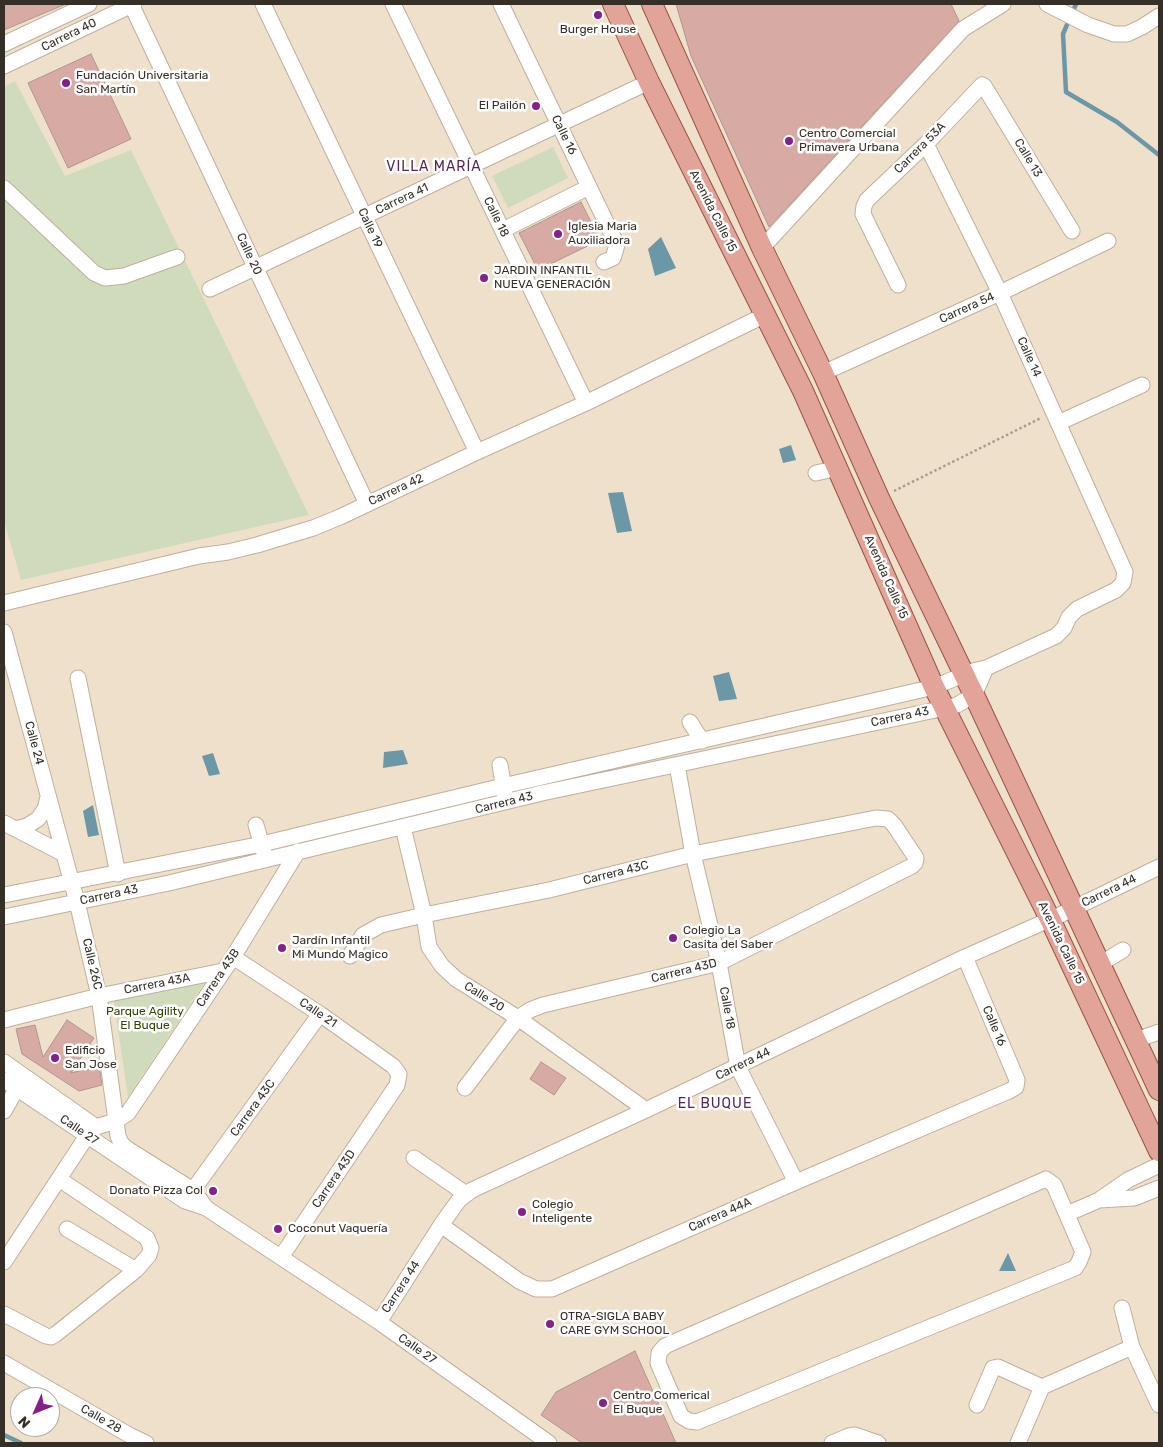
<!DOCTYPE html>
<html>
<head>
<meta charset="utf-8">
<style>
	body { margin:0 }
	#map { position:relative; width:1163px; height:1447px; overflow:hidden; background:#efe0cc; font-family:Rubik,sans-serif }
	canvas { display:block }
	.frame { position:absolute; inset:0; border:5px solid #352f27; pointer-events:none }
	.north { position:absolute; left:10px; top:1387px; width:50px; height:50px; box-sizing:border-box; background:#fff; border:1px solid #aeaca9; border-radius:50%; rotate:226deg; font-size:14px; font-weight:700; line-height:20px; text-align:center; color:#352f27 }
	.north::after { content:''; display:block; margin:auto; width:18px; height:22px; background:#852088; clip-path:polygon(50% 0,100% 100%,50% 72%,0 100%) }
</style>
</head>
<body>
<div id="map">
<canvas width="1163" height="1447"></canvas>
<div class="frame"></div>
<div class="north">N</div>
</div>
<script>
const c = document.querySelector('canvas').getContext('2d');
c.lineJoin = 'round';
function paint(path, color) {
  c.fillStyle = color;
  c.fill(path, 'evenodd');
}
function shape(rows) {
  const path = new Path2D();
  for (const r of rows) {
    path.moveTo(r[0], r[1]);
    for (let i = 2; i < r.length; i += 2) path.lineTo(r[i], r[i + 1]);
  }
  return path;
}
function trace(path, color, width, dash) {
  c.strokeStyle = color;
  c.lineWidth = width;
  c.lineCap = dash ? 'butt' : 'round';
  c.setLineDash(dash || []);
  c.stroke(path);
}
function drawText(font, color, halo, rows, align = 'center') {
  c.font = font + ' Rubik,sans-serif';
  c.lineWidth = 5;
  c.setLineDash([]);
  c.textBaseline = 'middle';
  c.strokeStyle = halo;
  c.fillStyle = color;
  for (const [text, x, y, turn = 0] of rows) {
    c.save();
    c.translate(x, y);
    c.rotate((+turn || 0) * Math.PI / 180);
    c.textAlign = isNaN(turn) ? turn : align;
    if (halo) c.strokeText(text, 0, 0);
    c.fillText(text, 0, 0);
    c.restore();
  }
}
const green = shape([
	[15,81,65,176,131,150,309,515,21,580,4,521,4,87],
	[553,147,568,178,508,208,492,176],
	[207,979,128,1097,113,995]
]);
const water = shape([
	[661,237,676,268,655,276,648,249],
	[791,445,796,460,783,463,779,449],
	[623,492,632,531,617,533,608,493],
	[729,672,737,699,719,701,713,676],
	[403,750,408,764,383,768,384,752],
	[213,753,220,774,209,776,202,756],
	[93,805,99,835,88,837,83,811],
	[1008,1253,1016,1271,999,1271]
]);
const stream = shape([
	[1076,4,1063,34,1066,92,1117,122,1159,155],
	[4,1435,21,1443]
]);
const building = shape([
	[4,4,66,4,4,30,4,4],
	[676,4,951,4,959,21,769,227,691,56,676,4],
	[91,54,131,139,68,168,28,83,91,54],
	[581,202,600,240,538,270,519,233,581,202],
	[67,1020,94,1038,71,1073,99,1066,102,1085,79,1091,22,1054,16,1029,35,1025,43,1057,67,1020],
	[541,1062,566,1078,554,1095,530,1079,541,1062],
	[635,1351,676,1443,582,1443,541,1415,556,1392,635,1351]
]);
const path = shape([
	[894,491,1041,418]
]);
const minor = shape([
	[131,4,367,504],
	[263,4,477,452],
	[393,4,586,403],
	[501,4,617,245,613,258,604,262],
	[1047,4,1088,25,1114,34,1127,34,1142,27,1159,16],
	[4,44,89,4],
	[4,66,134,4],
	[4,188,94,273,105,278,124,276,177,257],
	[503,230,589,187],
	[762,248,963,29,1003,4],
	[898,285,863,214,864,206,867,200,926,144,982,85,984,86,1072,231],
	[210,289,649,82],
	[823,373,1000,293,1108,241],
	[1058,423,1142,385],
	[816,473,838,468],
	[4,603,199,556,228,552,257,545,313,528,340,517,477,452,586,403,765,315],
	[4,632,77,902,99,996,118,1136,121,1143,126,1148,193,1190,206,1208],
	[78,678,118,874],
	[690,722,702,741],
	[500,765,505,796],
	[677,765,693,854,719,963,738,1067,796,1182],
	[4,823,64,854],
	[256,825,264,853],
	[403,827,424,915,429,947,442,966,456,979,518,1018,646,1110],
	[15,829,27,826,38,819,45,809,48,797],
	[4,895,262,844,503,786,934,687,956,678,964,673,986,668,1056,636,1064,628,1069,617,1077,609,1116,590,1123,583,1125,572,1000,293,926,144],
	[4,917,169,883,542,793,945,708,957,705,974,695,986,668],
	[350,956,363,935,381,925,424,915,549,890,693,854,876,818,888,819,894,825,916,858,915,863,912,866,719,963,543,1005,530,1010,518,1018,465,1088],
	[233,957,320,1014,393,1066,399,1074,397,1085,281,1257],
	[1100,964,1123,950],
	[4,1020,99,996,223,971],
	[1136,1040,1159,1032],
	[4,1062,96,1127],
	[4,1080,185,1201,206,1208,379,1322,549,1443],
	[4,1111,17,1088],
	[414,1158,466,1194],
	[1046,1179,1054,1185,1083,1252,1079,1262,1075,1268,697,1422,689,1421,681,1416,658,1363,659,1353,665,1346,1046,1179],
	[188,1197,320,1014],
	[1099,1200,1134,1198,1159,1188],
	[1067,1214,1099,1200,1128,1180,1159,1165],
	[441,1225,519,1281,536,1289,552,1289,796,1182,1009,1091,1016,1087,1017,1080,965,957],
	[67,1229,136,1270],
	[4,1262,87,1136,96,1127,116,1121,128,1113,233,957,298,851],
	[1122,1308,1132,1347,1159,1405],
	[4,1314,46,1336,51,1337,56,1334,136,1270,149,1255,151,1248,147,1238,59,1179],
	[379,1322,441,1225,459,1200,472,1190,646,1110,965,957,1060,915,1159,867],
	[4,1363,131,1436,146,1443],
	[977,1405,993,1368,998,1367,1042,1387,1132,1347],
	[832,1443,849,1436,855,1435,878,1443],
	[1018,1443,1042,1387]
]);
const major = shape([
	[613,4,649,82,803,391,934,687,1050,919,1159,1151],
	[652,4,762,248,823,373,879,498,974,695,1159,1090]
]);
const markers = [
	[598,15,5,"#852088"],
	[66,83,5,"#852088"],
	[536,106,5,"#852088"],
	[789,141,5,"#852088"],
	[558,234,5,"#852088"],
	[484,278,5,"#852088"],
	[673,938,5,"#852088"],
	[282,948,5,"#852088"],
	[55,1058,5,"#852088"],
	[213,1191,5,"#852088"],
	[522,1212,5,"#852088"],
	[278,1229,5,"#852088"],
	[550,1324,5,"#852088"],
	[603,1403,5,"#852088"]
];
const poiNames = [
	["Burger House",598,30,"center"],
	["Fundación Universitaria",76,76],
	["San Martín",76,90],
	["El Pailón",526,106,"right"],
	["Centro Comercial",799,134],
	["Primavera Urbana",799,148],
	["Iglesia Maria",568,227],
	["Auxiliadora",568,241],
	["JARDIN INFANTIL",494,271],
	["NUEVA GENERACIÓN",494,285],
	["Colegio La",683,931],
	["Casita del Saber",683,945],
	["Jardín Infantil",292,941],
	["Mi Mundo Magico",292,955],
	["Edificio",65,1051],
	["San Jose",65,1065],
	["Donato Pizza Col",203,1191,"right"],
	["Colegio",532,1205],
	["Inteligente",532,1219],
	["Coconut Vaquería",288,1229],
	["OTRA-SIGLA BABY",560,1317],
	["CARE GYM SCHOOL",560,1331],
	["Centro Comerical",613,1396],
	["El Buque",613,1410]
];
const streetNames = [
	["Carrera 40",69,35,-26],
	["Calle 16",564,135,64],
	["Carrera 53A",920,148,-45],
	["Calle 13",1028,158,59],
	["Carrera 41",402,199,-25],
	["Avenida Calle 15",713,211,63],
	["Calle 18",496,217,64],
	["Calle 19",370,228,65],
	["Calle 20",249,254,65],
	["Carrera 54",967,308,-24],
	["Calle 14",1029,357,66],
	["Carrera 42",396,490,-25],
	["Avenida Calle 15",886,577,66],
	["Carrera 43",900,717,-12],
	["Calle 24",34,743,75],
	["Carrera 43",504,803,-14],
	["Carrera 43C",616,873,-14],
	["Carrera 44",1109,891,-26],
	["Carrera 43",109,895,-12],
	["Avenida Calle 15",1061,943,64],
	["Calle 26C",92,964,77],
	["Carrera 43D",684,971,-14],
	["Carrera 43B",218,978,-56],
	["Carrera 43A",157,984,-11],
	["Calle 20",484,997,32],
	["Calle 18",727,1008,80],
	["Calle 21",318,1013,34],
	["Calle 16",994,1026,67],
	["Carrera 44",743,1064,-26],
	["Carrera 43C",253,1108,-54],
	["Calle 27",79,1130,34],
	["Carrera 43D",334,1179,-56],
	["Carrera 44A",720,1215,-24],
	["Carrera 44",401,1287,-57],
	["Calle 27",417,1349,35],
	["Calle 28",101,1419,30]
];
const parkNames = [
	["Parque Agility",145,1012],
	["El Buque",145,1026]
];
const neighbourhoodNames = [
	["VILLA MARÍA",434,167],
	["EL BUQUE",715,1104]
];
paint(green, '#d0dbbb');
paint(water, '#6b97a7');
trace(stream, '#6b97a7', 4.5);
paint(building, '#d7aba4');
trace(building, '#ae9590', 1);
trace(minor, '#bfb09d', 17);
trace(major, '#995245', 22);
trace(path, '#a99d8e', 2.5, [2.5, 2.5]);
trace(minor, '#fff', 15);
trace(major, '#e2a399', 20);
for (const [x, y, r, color] of markers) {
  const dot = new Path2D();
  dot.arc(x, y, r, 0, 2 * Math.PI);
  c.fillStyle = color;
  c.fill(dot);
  trace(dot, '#fff', 2);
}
drawText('12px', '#352f27', '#fff', poiNames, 'left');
drawText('12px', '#352f27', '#fff', streetNames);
drawText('12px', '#354205', '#fff', parkNames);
c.letterSpacing = '1px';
drawText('14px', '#562658', '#fff', neighbourhoodNames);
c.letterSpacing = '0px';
</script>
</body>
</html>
